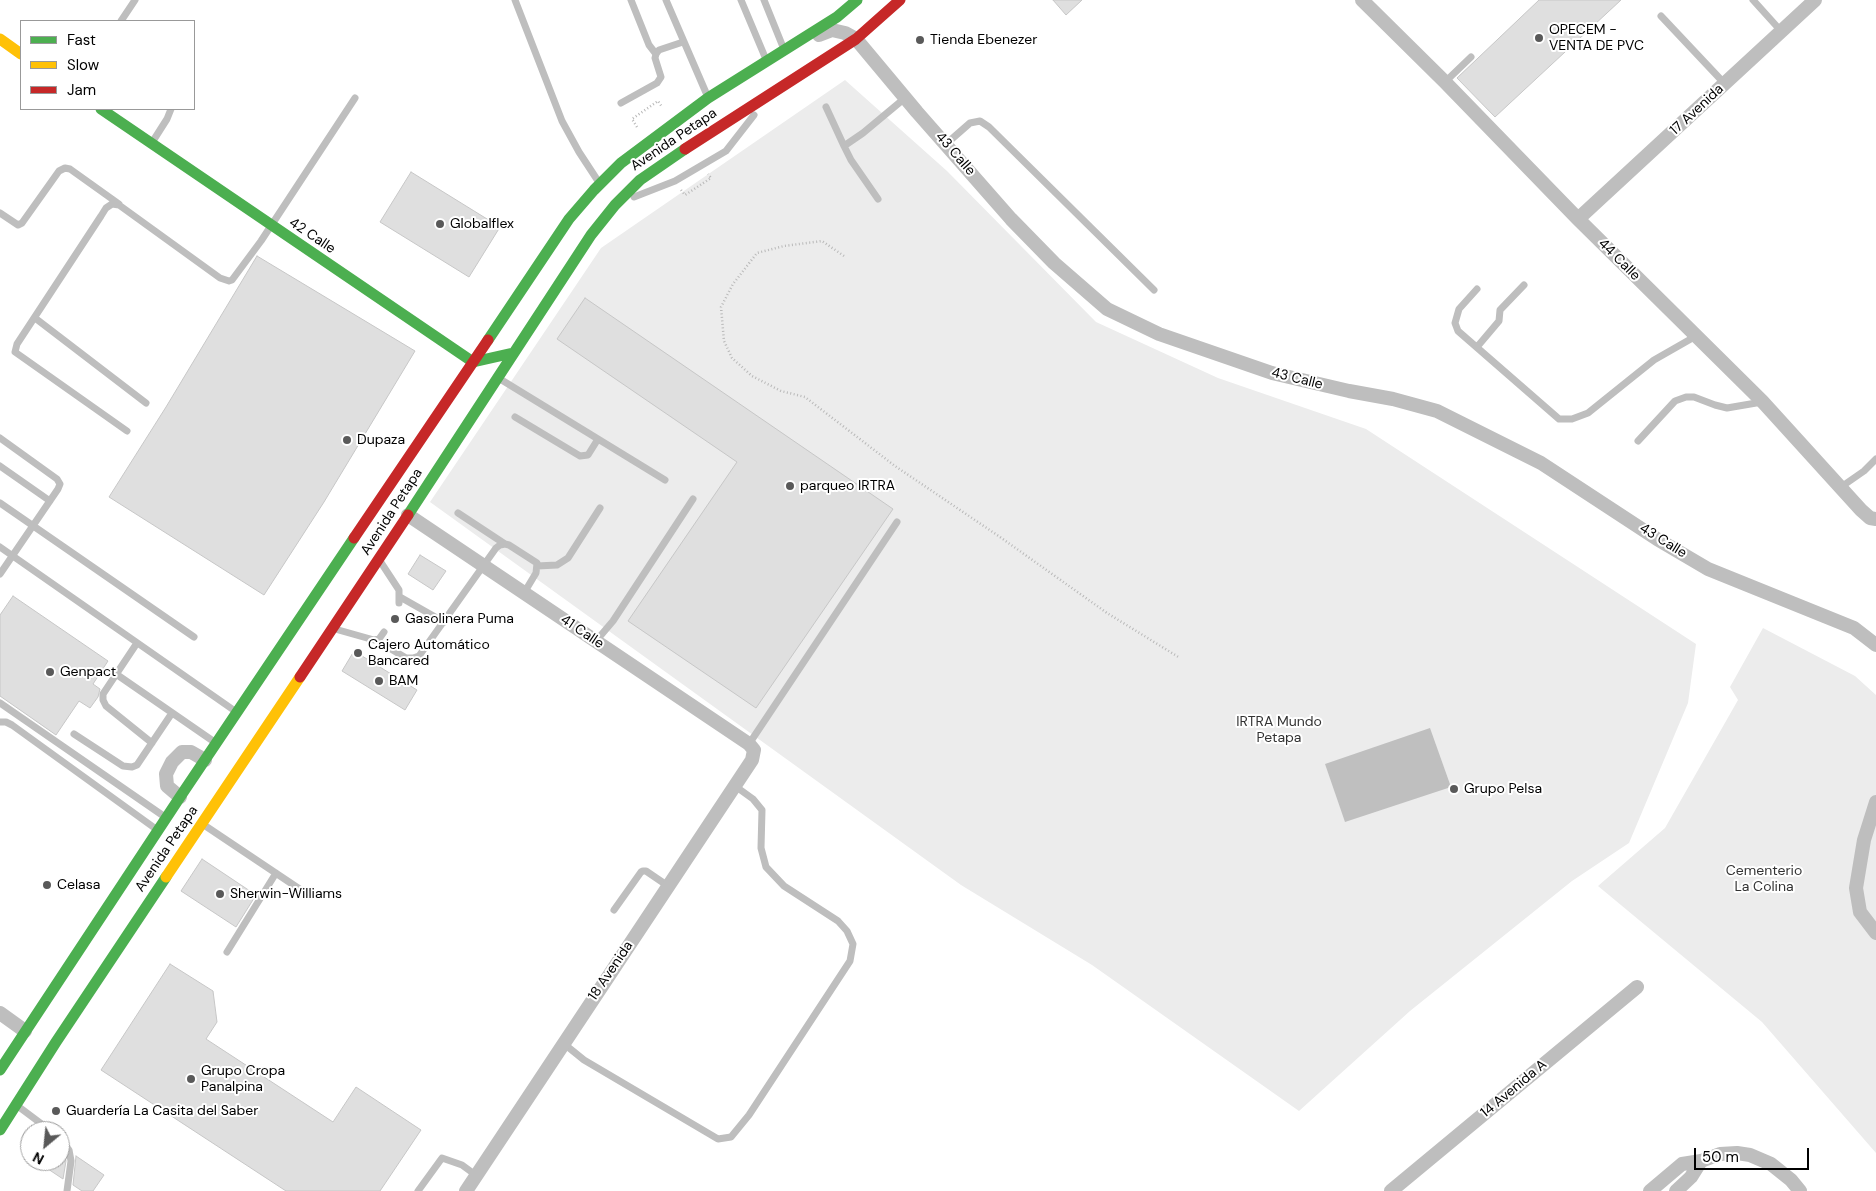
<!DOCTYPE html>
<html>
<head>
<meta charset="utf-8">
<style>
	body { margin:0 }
	#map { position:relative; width:1876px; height:1191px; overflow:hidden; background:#fff; font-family:"DM Sans",sans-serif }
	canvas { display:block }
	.legend { position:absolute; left:20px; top:20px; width:175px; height:90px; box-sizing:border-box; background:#fff; border:1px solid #999; margin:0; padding:6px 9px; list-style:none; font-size:15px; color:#000 }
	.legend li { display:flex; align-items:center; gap:10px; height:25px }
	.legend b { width:25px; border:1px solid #999 }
	.north { position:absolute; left:20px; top:1121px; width:50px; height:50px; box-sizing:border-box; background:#fff; border:1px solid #999; border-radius:50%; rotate:208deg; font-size:14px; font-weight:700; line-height:20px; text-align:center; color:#000 }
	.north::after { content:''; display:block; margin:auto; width:18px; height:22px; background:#595959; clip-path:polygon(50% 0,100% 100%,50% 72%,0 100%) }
	.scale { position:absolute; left:1694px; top:1148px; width:115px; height:22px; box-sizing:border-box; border:2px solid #000; border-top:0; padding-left:6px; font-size:15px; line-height:18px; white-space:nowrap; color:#000; -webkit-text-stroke:4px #fff; paint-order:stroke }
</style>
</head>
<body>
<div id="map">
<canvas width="1876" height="1191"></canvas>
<ul class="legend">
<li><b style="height:6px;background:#4caf50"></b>Fast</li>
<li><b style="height:6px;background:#ffc107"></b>Slow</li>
<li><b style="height:6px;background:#c62828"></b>Jam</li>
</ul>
<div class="north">N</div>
<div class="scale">50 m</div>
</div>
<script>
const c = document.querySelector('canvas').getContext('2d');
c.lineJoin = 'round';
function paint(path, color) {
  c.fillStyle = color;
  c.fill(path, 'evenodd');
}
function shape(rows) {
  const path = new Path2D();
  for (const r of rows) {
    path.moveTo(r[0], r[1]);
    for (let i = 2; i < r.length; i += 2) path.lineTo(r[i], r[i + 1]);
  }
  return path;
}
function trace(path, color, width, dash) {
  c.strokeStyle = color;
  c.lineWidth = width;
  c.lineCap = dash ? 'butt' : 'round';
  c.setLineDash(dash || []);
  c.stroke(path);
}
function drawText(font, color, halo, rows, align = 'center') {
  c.font = font + ' "DM Sans",sans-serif';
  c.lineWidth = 4;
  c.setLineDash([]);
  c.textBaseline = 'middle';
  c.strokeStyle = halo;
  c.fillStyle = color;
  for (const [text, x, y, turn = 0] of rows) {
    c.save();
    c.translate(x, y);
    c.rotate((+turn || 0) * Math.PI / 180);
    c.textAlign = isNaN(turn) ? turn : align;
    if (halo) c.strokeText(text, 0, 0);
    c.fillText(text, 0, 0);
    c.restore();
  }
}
const green = shape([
	[845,80,947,171,1096,322,1218,378,1366,429,1696,644,1688,703,1629,843,1572,881,1410,1011,1299,1111,1092,965,961,885,430,502,601,248],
	[1763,628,1855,676,1876,695,1876,1153,1762,1022,1598,886,1665,828,1738,700,1730,687]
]);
const water = shape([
	[1430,728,1451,787,1345,822,1325,764]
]);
const building = shape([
	[1053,0,1082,0,1066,15,1053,0],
	[1539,0,1621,0,1495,117,1457,78,1539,0],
	[411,172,500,227,469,277,380,222,411,172],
	[257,256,415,351,324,502,264,595,109,497,166,407,257,256],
	[585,298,893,509,756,708,628,621,737,462,557,339,585,298],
	[420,555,446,571,433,590,408,574,420,555],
	[13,596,108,661,93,684,100,689,98,697,90,708,79,701,56,735,0,696,0,615,13,596],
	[354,651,417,690,405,710,342,671,354,651],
	[202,859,256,895,236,927,181,891,202,859],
	[170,964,213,991,217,1022,206,1039,333,1122,356,1087,421,1130,380,1191,286,1191,101,1070,170,964],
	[60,1147,64,1152,66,1161,63,1179,36,1161,60,1161,60,1147],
	[76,1156,104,1175,93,1191,82,1191,73,1185,76,1156]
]);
const path = shape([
	[637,127,632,119,658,101,662,107],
	[681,190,685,195,711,178,708,174],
	[844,256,822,241,784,246,757,253,733,284,721,307,724,341,732,358,752,376,781,391,805,397,895,466,1000,537,1107,613,1180,658]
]);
const lane = shape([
	[515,0,562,121,579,152,598,181],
	[631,0,649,45,656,54],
	[666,0,707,95],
	[741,0,765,57],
	[764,0,783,47],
	[1753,0,1781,31],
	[1661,16,1725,84],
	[121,21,135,0],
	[1445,82,1471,57],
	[621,103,657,83,661,77,655,58,656,54,659,50,683,42],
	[826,107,844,146],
	[153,141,167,119,171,109],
	[946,144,970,123,980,121,989,127,1154,290],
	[634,197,675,181,726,151,754,115],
	[878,199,851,160,844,146,863,133,905,98],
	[0,213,18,225,22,223,59,171,65,168,70,169,119,204],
	[1477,289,1459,309,1455,323,1458,331,1559,419,1572,419,1588,413,1654,360,1696,336],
	[35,318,146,403],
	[1477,347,1499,321,1500,310,1524,285],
	[500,379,665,480],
	[515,417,580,456,588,455,598,439],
	[127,431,15,352,17,344,101,216,106,208,112,204,119,205,220,278,229,281,232,280,261,241,355,98],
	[0,438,57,479,60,484,58,489,0,574],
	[1638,441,1675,401,1686,397,1694,397,1715,405,1727,408,1762,402],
	[0,466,50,501],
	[1841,487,1864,471,1876,459],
	[0,503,194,637],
	[458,513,505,544],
	[0,547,235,711],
	[380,561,399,590,399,603],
	[537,566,557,565,568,558,600,508],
	[400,597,444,622],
	[335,629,374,640,379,639,384,632],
	[376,640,406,658,413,658,419,656,496,548,500,545,505,544,509,545,537,563,536,573,524,593],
	[596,641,613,621,693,499],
	[137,643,103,694,103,700,106,706,152,743],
	[116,674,213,741],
	[0,703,165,817],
	[0,722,6,722,12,725,156,829],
	[74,734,123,766,132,767,137,765,172,713],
	[749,744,897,522],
	[204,825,310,896],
	[614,910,641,872,643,871,646,871,668,886],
	[227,952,276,873],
	[563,1043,584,1060,718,1139,731,1137,749,1115,850,961,853,944,847,931,838,921,784,886,766,867,761,848,762,810,753,799,735,786],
	[19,1107,51,1131],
	[60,1138,69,1150,71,1161,67,1191],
	[418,1191,442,1158,462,1165,477,1176]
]);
const street = shape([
	[1362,0,1445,82,1578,219,1762,401,1861,510,1870,518,1876,519],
	[819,35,832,30,845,33,856,39,917,112,1011,219,1054,263,1107,309,1159,334,1272,373,1349,391,1393,399,1437,411,1541,463,1657,539,1708,569,1854,628,1876,645],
	[1578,219,1815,0],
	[408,515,749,744,754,750,752,760,466,1191],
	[180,797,167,786,166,774,172,762,182,752,191,752,205,760],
	[1876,802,1864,840,1856,888,1860,912,1876,933],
	[0,1013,25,1031],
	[1391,1191,1637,987],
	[1650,1191,1682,1164,1701,1161,1720,1154,1737,1153,1750,1155,1771,1164,1791,1180,1800,1191],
	[1676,1191,1691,1177,1701,1161]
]);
const fast = shape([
	[101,109,473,362,513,353],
	[488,340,569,219,594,190,621,163,708,98,837,17,857,0],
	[408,515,591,235,615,205,640,180,685,149],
	[0,1070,180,797,354,538],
	[0,1130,56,1042,166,877]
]);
const slow = shape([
	[0,39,21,54],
	[166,877,300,677]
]);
const jam = shape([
	[685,149,856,39,900,0],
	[354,538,488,340],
	[300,677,408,515]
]);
const markers = [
	[1539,38,5,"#595959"],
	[920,40,5,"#595959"],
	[440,224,5,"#595959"],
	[347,440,5,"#595959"],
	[790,486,5,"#595959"],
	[395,619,5,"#595959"],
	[358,653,5,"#595959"],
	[50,672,5,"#595959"],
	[379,681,5,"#595959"],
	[1454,789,5,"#595959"],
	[47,885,5,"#595959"],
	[220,894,5,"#595959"],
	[191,1079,5,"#595959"],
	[56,1111,5,"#595959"]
];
const poiNames = [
	["OPECEM -",1549,30],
	["VENTA DE PVC",1549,46],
	["Tienda Ebenezer",930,40],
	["Globalflex",450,224],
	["Dupaza",357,440],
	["parqueo IRTRA",800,486],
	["Gasolinera Puma",405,619],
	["Cajero Automático",368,645],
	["Bancared",368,661],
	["Genpact",60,672],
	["BAM",389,681],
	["Grupo Pelsa",1464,789],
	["Celasa",57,885],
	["Sherwin-Williams",230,894],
	["Grupo Cropa",201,1071],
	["Panalpina",201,1087],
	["Guardería La Casita del Saber",66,1111]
];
const streetNames = [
	["17 Avenida",1697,110,-43],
	["Avenida Petapa",674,140,-34],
	["43 Calle",955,154,49],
	["42 Calle",312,236,34],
	["44 Calle",1619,260,45],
	["43 Calle",1297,379,14],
	["Avenida Petapa",392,512,-57],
	["43 Calle",1663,541,32],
	["41 Calle",582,632,34],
	["Avenida Petapa",167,849,-56],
	["18 Avenida",611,971,-56],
	["14 Avenida A",1514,1089,-40]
];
const parkNames = [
	["IRTRA Mundo",1279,722],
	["Petapa",1279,738],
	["Cementerio",1764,871],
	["La Colina",1764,887]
];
paint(green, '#ececec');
paint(water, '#bfbfbf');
paint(building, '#dfdfdf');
trace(building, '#c7c7c7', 1);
trace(path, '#b9b9b9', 2.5, [1, 2.5]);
trace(lane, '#bebebe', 7);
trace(street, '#bebebe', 14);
trace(fast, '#4caf50', 11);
trace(slow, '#ffc107', 11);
trace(jam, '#c62828', 11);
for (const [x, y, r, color] of markers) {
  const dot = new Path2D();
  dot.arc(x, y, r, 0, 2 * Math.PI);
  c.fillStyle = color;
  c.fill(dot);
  trace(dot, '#fff', 2);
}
drawText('14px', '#000', '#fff', poiNames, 'left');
drawText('14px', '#000', '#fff', streetNames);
drawText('14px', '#333', '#fff', parkNames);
</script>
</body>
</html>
